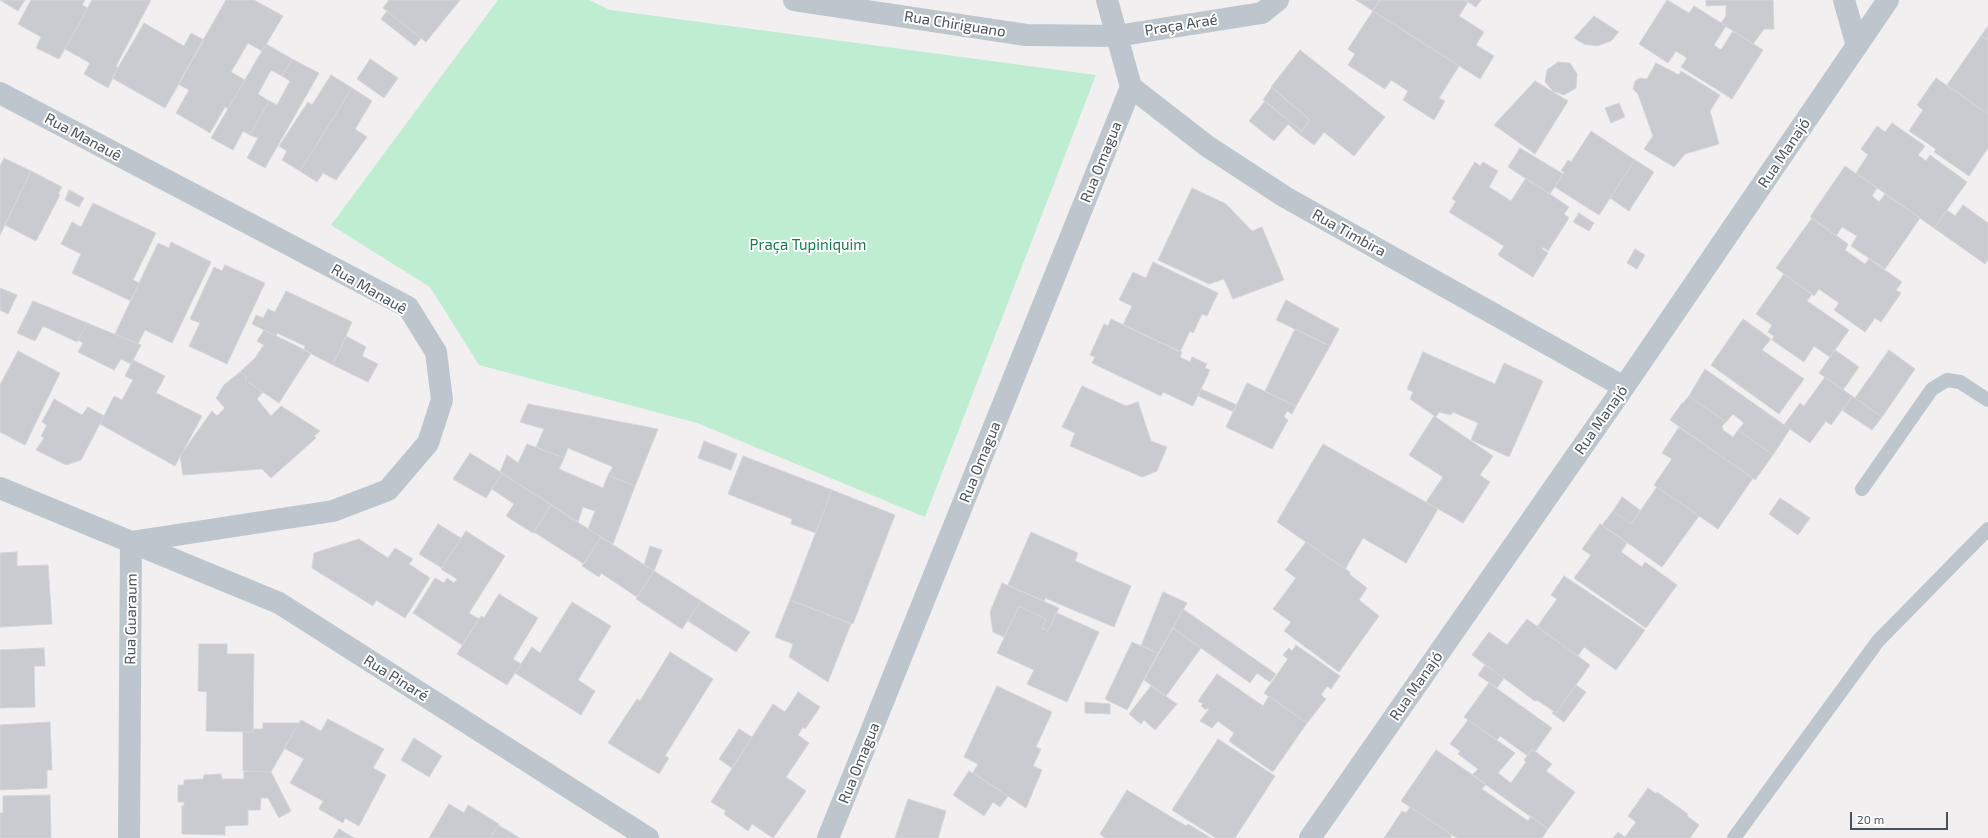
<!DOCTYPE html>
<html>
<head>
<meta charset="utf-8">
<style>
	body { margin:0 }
	#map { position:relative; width:1988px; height:838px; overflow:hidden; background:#f1efef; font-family:"Exo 2",sans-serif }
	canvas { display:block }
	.scale { position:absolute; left:1850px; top:812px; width:98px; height:18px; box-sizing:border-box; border:2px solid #47525b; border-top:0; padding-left:5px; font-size:12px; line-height:14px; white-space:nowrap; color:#47525b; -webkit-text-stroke:3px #fff; paint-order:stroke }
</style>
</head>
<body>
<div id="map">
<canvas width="1988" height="838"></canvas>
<div class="scale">20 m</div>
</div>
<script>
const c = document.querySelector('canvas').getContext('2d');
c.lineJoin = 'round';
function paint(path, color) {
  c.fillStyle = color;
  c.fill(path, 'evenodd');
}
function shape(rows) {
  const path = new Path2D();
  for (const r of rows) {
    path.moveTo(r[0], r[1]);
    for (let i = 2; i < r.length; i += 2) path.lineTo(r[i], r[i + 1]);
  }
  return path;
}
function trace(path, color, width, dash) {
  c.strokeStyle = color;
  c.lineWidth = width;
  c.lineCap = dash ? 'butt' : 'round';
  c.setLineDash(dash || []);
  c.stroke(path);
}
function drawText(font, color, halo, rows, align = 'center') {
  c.font = font + ' "Exo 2",sans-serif';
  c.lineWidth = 4;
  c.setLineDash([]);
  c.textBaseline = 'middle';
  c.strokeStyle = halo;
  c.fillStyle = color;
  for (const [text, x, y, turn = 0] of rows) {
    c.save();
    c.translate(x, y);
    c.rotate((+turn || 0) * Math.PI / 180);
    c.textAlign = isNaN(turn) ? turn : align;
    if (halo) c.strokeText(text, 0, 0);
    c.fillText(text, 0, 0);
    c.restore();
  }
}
const green = shape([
	[498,0,589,0,610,10,1096,75,925,517,697,423,479,365,430,287,331,225]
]);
const building = shape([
	[0,0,25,0,18,11,0,0],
	[31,0,85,0,82,5,88,8,59,59,36,48,41,37,18,24,31,0],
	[92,0,151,0,116,66,118,68,108,88,84,74,90,63,65,49,92,0],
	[226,0,254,0,283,16,262,51,248,43,231,72,245,80,228,109,225,107,210,133,176,113,189,90,178,84,226,0],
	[389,0,460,0,426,42,383,8,389,0],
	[1356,0,1380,0,1373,11,1356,0],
	[1380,0,1465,0,1468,2,1459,16,1484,32,1476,45,1494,56,1480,79,1373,11,1380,0],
	[1465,0,1481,0,1476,7,1465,0],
	[1667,0,1689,13,1694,6,1726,26,1714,45,1721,50,1733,31,1763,50,1732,99,1681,67,1687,58,1676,51,1668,63,1639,44,1667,0],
	[1706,0,1773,0,1774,29,1764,29,1753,44,1721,23,1726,16,1726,5,1706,6,1706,0],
	[387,11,421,38,415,46,381,19,387,11],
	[1373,11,1459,66,1439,98,1445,101,1434,120,1403,100,1408,91,1391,80,1385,89,1348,65,1355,54,1348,49,1373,11],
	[1594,16,1619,32,1611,41,1597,46,1584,44,1574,38,1594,16],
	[144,23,184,46,191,33,204,40,165,108,112,78,144,23],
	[1988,26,1988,40,1981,36,1988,26],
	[1981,36,1988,40,1988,114,1947,85,1981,36],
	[266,44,292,59,282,76,271,70,258,94,269,101,250,135,243,131,233,150,211,138,266,44],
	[1300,50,1385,117,1354,156,1324,132,1314,145,1299,134,1310,120,1271,87,1300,50],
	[292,59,319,73,265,168,247,158,258,138,250,135,269,101,277,105,290,81,282,76,292,59],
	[370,59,398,78,384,98,357,79,370,59],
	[1558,62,1570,63,1577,74,1576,88,1564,95,1553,91,1545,82,1547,70,1558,62],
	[1656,63,1679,75,1681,71,1720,95,1710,111,1719,144,1685,154,1674,167,1644,149,1653,136,1638,94,1633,89,1635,81,1640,78,1647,79,1656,63],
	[331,75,352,88,300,171,282,160,287,151,279,146,308,102,312,105,331,75],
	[1936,78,1988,114,1988,148,1969,176,1934,152,1936,149,1909,131,1923,110,1917,105,1936,78],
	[1535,81,1568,101,1535,154,1494,125,1535,81],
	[1272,87,1310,120,1302,131,1263,100,1272,87],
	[352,88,372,101,355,129,367,137,336,180,323,173,317,182,300,171,352,88],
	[1265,101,1302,131,1299,134,1288,124,1274,141,1249,121,1265,101],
	[1619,103,1625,117,1611,123,1605,108,1619,103],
	[1892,123,1925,146,1918,155,1926,161,1930,155,1967,182,1934,228,1856,173,1868,155,1861,149,1877,126,1885,132,1892,123],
	[1591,131,1635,160,1599,215,1555,187,1564,172,1561,171,1568,160,1571,162,1591,131],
	[1520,148,1563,174,1550,194,1508,167,1520,148],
	[4,158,31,171,0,235,0,166,4,158],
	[1635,160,1654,172,1629,211,1610,198,1635,160],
	[1475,162,1480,166,1483,162,1498,171,1489,187,1511,201,1526,178,1569,207,1564,214,1569,218,1548,251,1543,247,1542,249,1548,253,1533,277,1498,255,1504,246,1449,212,1456,201,1452,199,1475,162],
	[1845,166,1877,188,1872,196,1879,202,1885,194,1920,218,1885,269,1851,246,1857,236,1842,227,1836,236,1810,217,1845,166],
	[31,171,62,187,58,194,60,195,36,241,5,225,31,171],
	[1192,188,1226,204,1252,231,1262,227,1284,280,1233,299,1224,279,1209,284,1158,260,1192,188],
	[69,190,84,198,79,207,65,200,69,190],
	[93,203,156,233,133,280,139,283,131,301,72,273,81,254,61,244,72,222,81,227,93,203],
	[1963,205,1988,223,1988,260,1985,264,1934,228,1947,210,1955,216,1963,205],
	[1579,213,1594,223,1589,231,1573,222,1579,213],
	[1812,218,1848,244,1845,250,1865,264,1869,259,1902,282,1896,290,1901,293,1881,322,1875,318,1865,332,1834,310,1839,303,1819,289,1814,296,1776,268,1812,218],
	[171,242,211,262,172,343,145,330,138,344,115,334,158,243,169,248,171,242],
	[1635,249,1645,255,1637,269,1627,263,1635,249],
	[1153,262,1218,293,1207,316,1202,314,1193,333,1190,331,1180,352,1123,325,1132,306,1119,300,1133,272,1146,278,1153,262],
	[225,265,265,283,227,364,189,346,200,323,190,319,214,267,222,271,225,265],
	[1784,274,1812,294,1807,301,1849,330,1830,357,1814,346,1804,362,1772,340,1774,336,1768,332,1772,325,1756,314,1784,274],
	[0,288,17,295,8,314,0,310,0,288],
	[286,291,352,322,333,365,304,350,305,346,277,333,276,336,252,324,256,315,263,318,268,309,275,312,286,291],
	[1286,300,1339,329,1330,346,1276,320,1286,300],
	[33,301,87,323,77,342,43,326,35,341,17,333,33,301],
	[1111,319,1182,352,1180,357,1190,362,1192,357,1207,364,1205,368,1210,370,1193,406,1163,392,1161,396,1092,363,1095,357,1090,355,1104,324,1108,326,1111,319],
	[1743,319,1771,339,1762,350,1804,379,1779,414,1711,365,1743,319],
	[87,323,141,345,131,364,121,359,114,370,78,352,83,343,78,340,87,323],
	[1295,329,1330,346,1296,406,1265,391,1295,329],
	[264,330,311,353,279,403,245,380,247,377,240,372,255,358,264,345,257,341,264,330],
	[346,336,366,347,362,356,378,364,368,382,333,365,346,336],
	[1835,350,1859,367,1843,390,1819,373,1835,350],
	[1889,350,1915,369,1882,417,1855,398,1889,350],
	[18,351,60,373,25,445,0,432,0,385,18,351],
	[1423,352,1495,384,1504,363,1543,381,1509,457,1471,440,1478,423,1453,412,1451,415,1439,412,1436,417,1410,399,1413,392,1407,389,1423,352],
	[133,360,165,376,156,393,202,416,175,466,100,424,114,396,122,400,133,380,125,376,133,360],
	[1705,369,1790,429,1773,455,1738,430,1744,423,1733,414,1726,422,1689,396,1705,369],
	[240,372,247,377,245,380,263,392,257,399,271,416,281,406,320,431,314,436,316,438,271,478,262,469,183,475,180,456,212,411,217,416,225,408,216,398,224,385,240,372],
	[1825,377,1852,396,1831,425,1826,421,1810,443,1784,425,1800,403,1804,406,1825,377],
	[1247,383,1296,406,1292,414,1287,411,1284,417,1288,420,1272,449,1226,427,1247,383],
	[1082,386,1126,406,1138,402,1151,441,1167,447,1157,471,1142,477,1070,446,1075,433,1062,427,1082,386],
	[1201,389,1237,405,1234,412,1198,396,1201,389],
	[1689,396,1726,422,1722,426,1723,430,1733,437,1738,430,1773,455,1755,480,1670,420,1682,403,1683,403,1689,396],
	[1852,396,1882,417,1872,430,1842,410,1852,396],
	[54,399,82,415,88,407,104,416,81,460,66,465,36,450,44,438,41,436,47,425,42,422,54,399],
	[528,404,658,429,635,486,608,475,613,467,568,448,564,458,536,447,544,429,520,422,528,404],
	[1434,416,1493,456,1480,475,1490,482,1463,523,1426,502,1443,477,1409,455,1434,416],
	[1679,427,1753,478,1718,529,1654,485,1672,459,1662,453,1679,427],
	[704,441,737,454,731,470,698,458,704,441],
	[527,444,564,458,559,469,603,488,608,475,635,486,613,544,588,529,595,511,583,507,578,522,500,472,507,455,518,463,527,444],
	[1323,444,1438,509,1406,563,1363,538,1345,569,1277,522,1323,444],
	[470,453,502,473,486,498,453,479,470,453],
	[743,456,832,490,816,533,791,524,792,519,728,494,743,456],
	[502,473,551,505,533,533,506,516,514,504,492,489,502,473],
	[1657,487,1699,516,1662,567,1602,525,1613,511,1631,524,1657,487],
	[832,490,895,515,853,624,790,600,832,490],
	[1622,497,1640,510,1631,524,1613,511,1622,497],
	[1780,498,1810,518,1798,535,1769,514,1780,498],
	[551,505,601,537,584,564,534,532,551,505],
	[438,524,461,538,442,568,419,554,438,524],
	[1600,524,1627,543,1621,552,1642,567,1645,562,1677,585,1646,628,1574,578,1591,555,1582,549,1600,524],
	[466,531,505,556,469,613,479,619,462,645,413,613,435,578,444,583,447,578,454,583,457,579,441,569,466,531],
	[1031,532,1078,553,1075,561,1131,586,1114,627,1045,598,1044,601,1008,585,1031,532],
	[601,537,654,571,637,597,601,573,599,577,582,566,601,537],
	[359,539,388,558,395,548,413,559,409,564,430,578,405,618,376,600,373,606,312,568,314,553,359,539],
	[1306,542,1350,572,1349,574,1367,588,1359,600,1379,616,1339,672,1284,631,1291,622,1273,609,1296,578,1285,570,1306,542],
	[650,546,662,550,654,571,644,565,650,546],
	[17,552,17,566,48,565,52,624,0,627,0,553,17,552],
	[654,571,701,601,682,629,636,599,654,571],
	[1564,576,1645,630,1616,670,1584,647,1578,656,1537,627,1557,599,1551,595,1564,576],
	[1002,583,1059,608,1048,631,1042,628,1046,619,1019,606,1004,637,993,632,990,612,1002,583],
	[1163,592,1187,603,1158,653,1141,646,1163,592],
	[499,594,538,618,513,659,521,664,507,685,457,654,481,616,484,618,499,594],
	[790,600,851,624,828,682,789,657,793,644,775,637,790,600],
	[701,601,750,632,736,652,688,621,701,601],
	[572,602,611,626,578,680,595,691,581,715,515,673,532,647,540,653,572,602],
	[1019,606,1046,619,1042,628,1048,631,1057,613,1099,632,1067,702,1027,684,1034,670,997,653,1019,606],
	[1183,609,1276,674,1270,682,1257,673,1250,683,1173,628,1183,609],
	[1527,619,1590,665,1556,713,1537,700,1535,701,1472,655,1489,632,1507,645,1527,619],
	[1173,628,1201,648,1166,696,1144,680,1173,628],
	[1132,642,1158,653,1127,710,1105,699,1132,642],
	[199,644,227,644,227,654,254,654,253,732,206,731,207,692,198,691,199,644],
	[1296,645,1340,676,1331,689,1327,686,1321,695,1326,699,1307,723,1264,693,1288,659,1283,655,1289,648,1292,651,1296,645],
	[44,648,45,666,34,666,35,707,0,708,0,650,44,648],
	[670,652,713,679,665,756,669,758,659,774,608,743,637,699,640,701,670,652],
	[1485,665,1504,678,1497,688,1478,675,1485,665],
	[1217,674,1263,706,1269,696,1307,723,1273,772,1229,741,1234,733,1218,721,1212,728,1200,721,1209,709,1208,708,1206,710,1201,706,1203,704,1198,701,1217,674],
	[1489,683,1552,728,1535,752,1532,749,1528,756,1500,736,1497,740,1464,717,1489,683],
	[1576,685,1586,692,1564,722,1552,713,1554,711,1556,713,1576,685],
	[997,686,1052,712,1036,747,1041,749,1033,766,1042,770,1026,808,973,773,978,764,964,757,997,686],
	[1151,686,1177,704,1155,730,1144,720,1141,724,1129,714,1151,686],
	[798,692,820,707,805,729,803,727,798,735,809,743,786,777,806,791,773,838,752,824,748,831,724,814,726,811,711,802,773,704,785,712,798,692],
	[1085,702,1110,704,1110,714,1085,713,1085,702],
	[328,719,384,749,373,768,386,775,359,826,345,818,343,823,319,809,323,801,290,783,304,759,284,748,301,720,321,731,328,719],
	[1468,720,1515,753,1498,773,1511,783,1526,762,1524,760,1532,749,1552,764,1546,771,1575,792,1548,829,1472,775,1478,769,1458,754,1460,751,1450,744,1468,720],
	[50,722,52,770,47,770,47,788,0,790,0,725,50,722],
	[263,723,299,723,271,772,243,771,243,732,253,732,253,729,263,729,263,723],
	[739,729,752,737,732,768,719,759,739,729],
	[414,738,442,756,429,777,401,760,414,738],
	[1218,739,1275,776,1235,838,1216,838,1172,810,1218,739],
	[1436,750,1486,784,1482,789,1528,821,1531,816,1548,829,1542,838,1457,838,1401,801,1436,750],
	[244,771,271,772,291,811,279,818,268,798,261,798,260,810,248,810,248,825,225,826,225,835,182,834,182,806,184,806,184,802,178,802,178,785,184,785,184,780,203,779,204,775,221,774,222,779,244,779,244,771],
	[969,771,1008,796,1000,807,993,802,984,816,953,795,969,771],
	[1648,788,1656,794,1657,792,1688,814,1687,816,1699,825,1690,838,1613,838,1618,832,1625,837,1636,822,1628,816,1648,788],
	[1127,790,1186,826,1188,824,1211,838,1105,838,1100,834,1127,790],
	[50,795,51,838,0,838,0,813,3,813,3,796,50,795],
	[908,799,946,811,938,838,895,838,908,799],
	[449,804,464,813,468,805,499,824,490,838,429,838,449,804],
	[1410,807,1452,835,1450,838,1384,838,1402,811,1406,813,1410,807],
	[498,825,520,838,490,838,498,825],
	[339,829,354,838,333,838,339,829]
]);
const service = shape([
	[1862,489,1932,389,1947,380,1960,382,1988,400],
	[1734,838,1878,641,1988,529]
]);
const minor = shape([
	[794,0,1026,35,1116,36,1262,13,1278,0],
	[1107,0,1131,87,1207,146,1285,197,1624,387],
	[1844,0,1857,46],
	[0,93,408,307,436,352,442,400,428,443,388,490,333,511,131,542],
	[0,488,279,603,648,838],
	[129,838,131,542],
	[828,838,1131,87],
	[1310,838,1624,387,1888,0]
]);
const streetNames = [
	["Rua Chiriguano",955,24,9],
	["Praça Araé",1181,25,-9],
	["Rua Manauê",83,137,28],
	["Rua Manajó",1784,153,-56],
	["Rua Omagua",1101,162,-68],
	["Rua Timbira",1349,233,29],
	["Rua Manauê",369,289,30],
	["Rua Manajó",1601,420,-55],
	["Rua Omagua",980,462,-68],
	["Rua Guaraum",131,619,-89],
	["Rua Pinaré",396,678,32],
	["Rua Manajó",1416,686,-55],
	["Rua Omagua",859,763,-68]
];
const parkNames = [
	["Praça Tupiniquim",808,245]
];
paint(green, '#beedd1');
paint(building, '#c9cbd1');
trace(building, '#d3d5da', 1);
trace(service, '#bdc6cd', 14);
trace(minor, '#bdc6cd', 22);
drawText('15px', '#47525b', '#fff', streetNames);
drawText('15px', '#1a7b4a', '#fff', parkNames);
</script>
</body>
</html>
